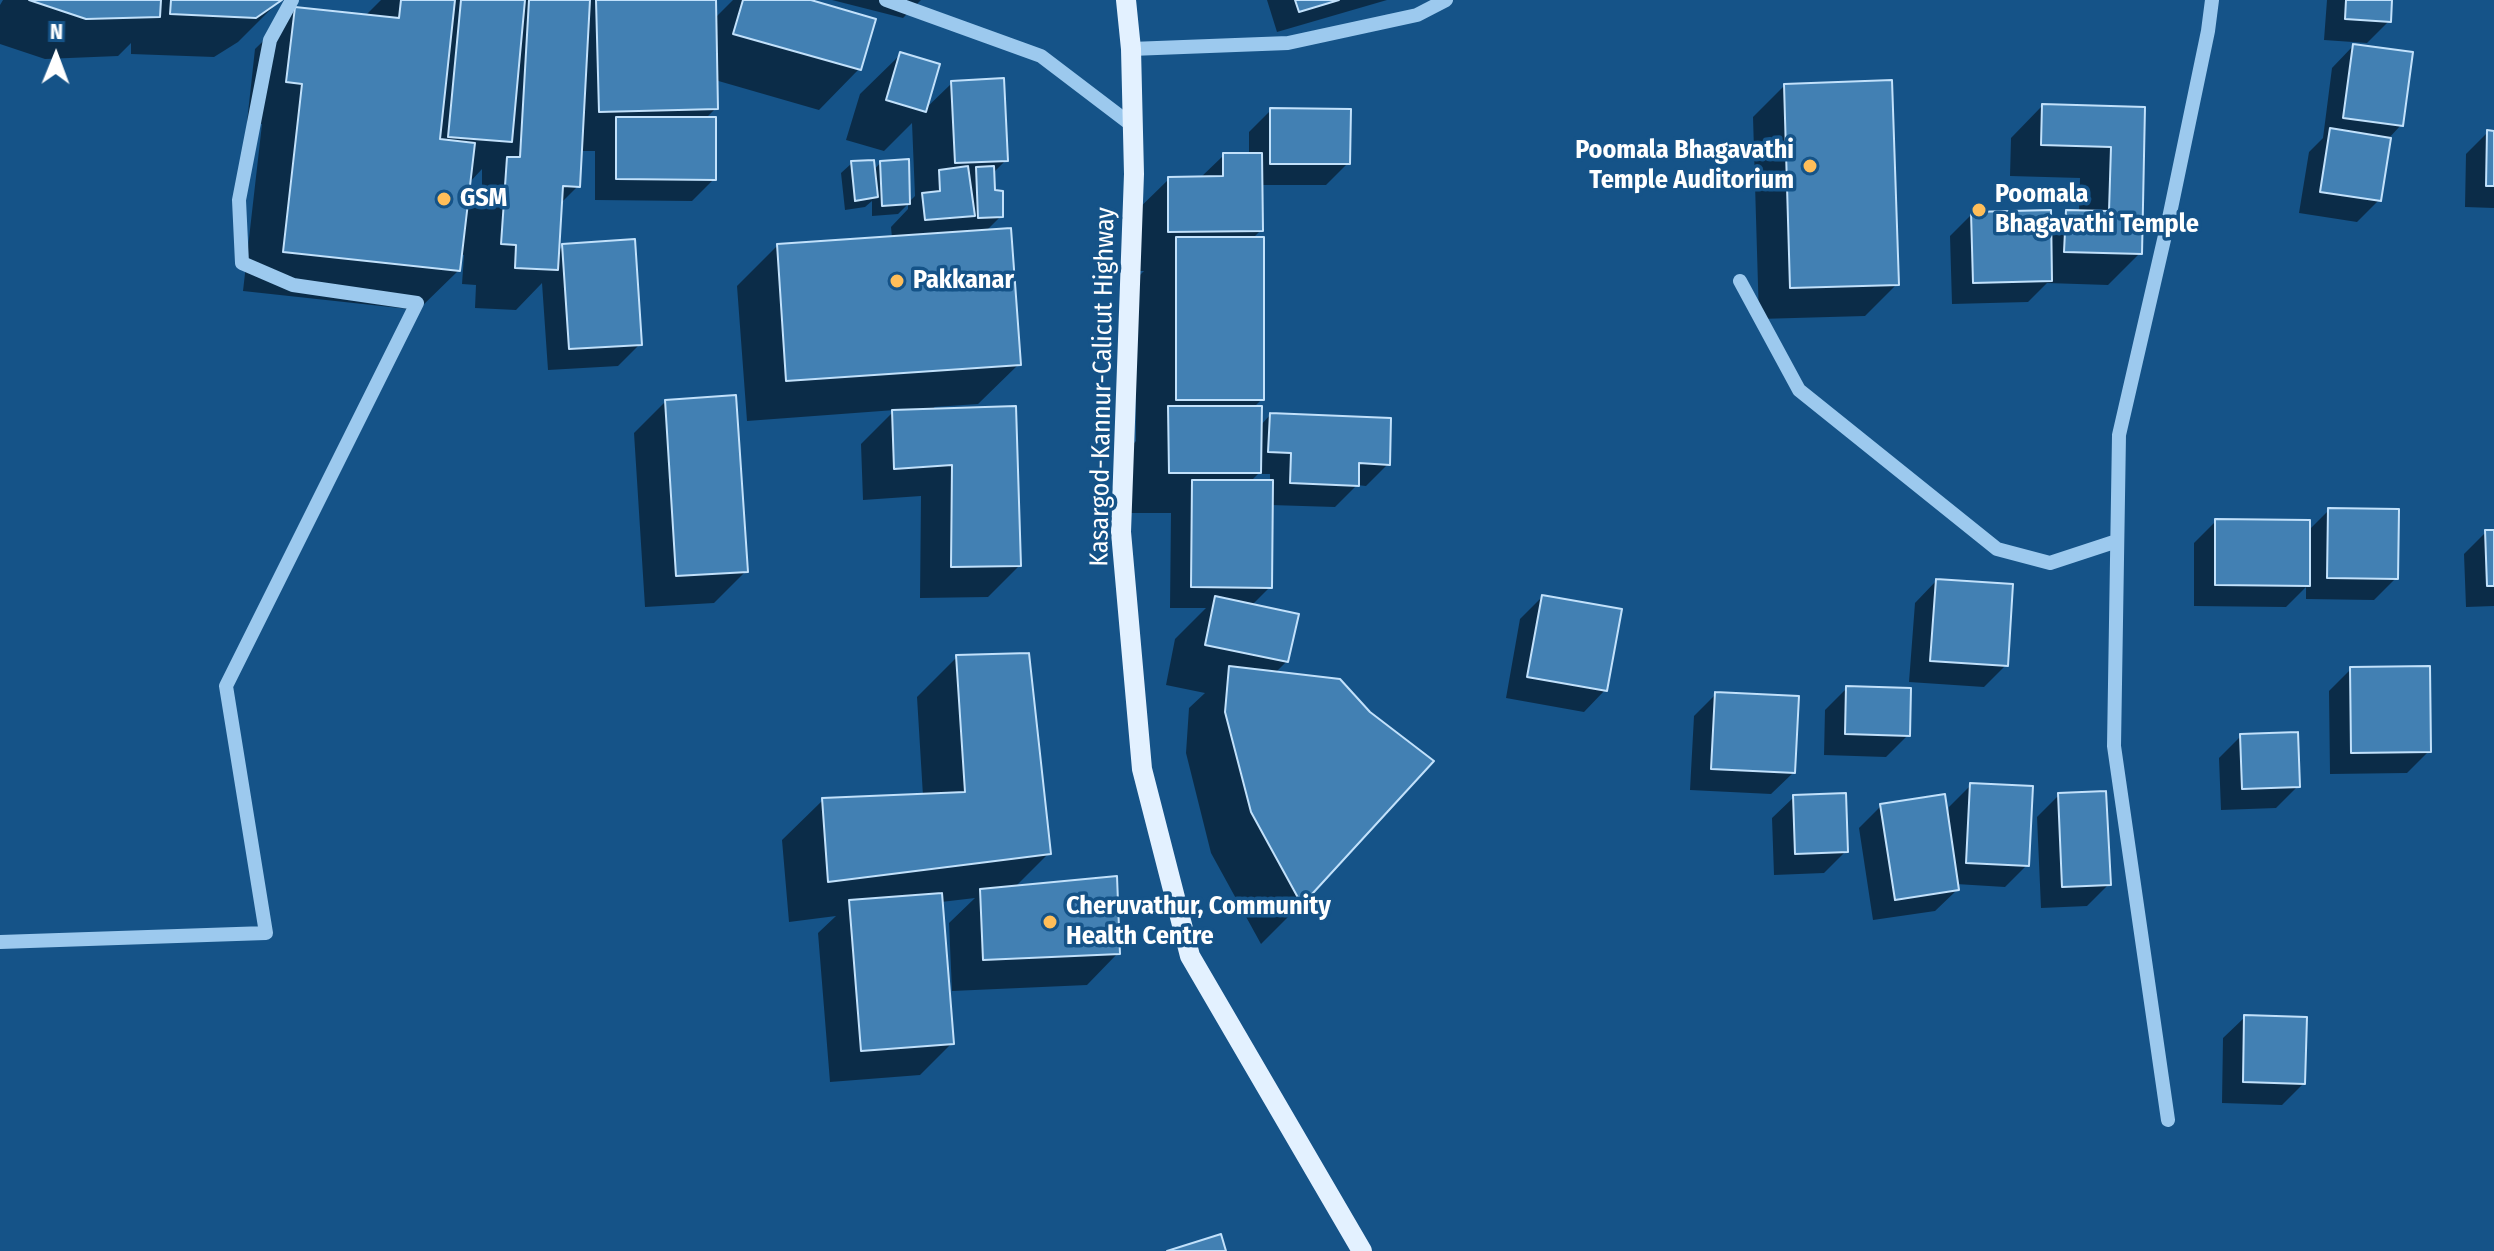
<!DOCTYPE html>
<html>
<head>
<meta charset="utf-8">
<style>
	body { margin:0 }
	#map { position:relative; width:2494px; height:1251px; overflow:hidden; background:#155388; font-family:"Fira Sans Condensed",sans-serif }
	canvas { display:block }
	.north { position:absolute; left:16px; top:16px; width:80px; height:80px; -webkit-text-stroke:6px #155388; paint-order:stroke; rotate:1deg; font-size:22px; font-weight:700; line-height:32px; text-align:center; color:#fff }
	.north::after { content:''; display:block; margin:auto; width:28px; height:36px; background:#fff; clip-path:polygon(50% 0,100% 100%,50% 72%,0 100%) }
</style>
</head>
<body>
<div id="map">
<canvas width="2494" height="1251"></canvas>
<div class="north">N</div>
</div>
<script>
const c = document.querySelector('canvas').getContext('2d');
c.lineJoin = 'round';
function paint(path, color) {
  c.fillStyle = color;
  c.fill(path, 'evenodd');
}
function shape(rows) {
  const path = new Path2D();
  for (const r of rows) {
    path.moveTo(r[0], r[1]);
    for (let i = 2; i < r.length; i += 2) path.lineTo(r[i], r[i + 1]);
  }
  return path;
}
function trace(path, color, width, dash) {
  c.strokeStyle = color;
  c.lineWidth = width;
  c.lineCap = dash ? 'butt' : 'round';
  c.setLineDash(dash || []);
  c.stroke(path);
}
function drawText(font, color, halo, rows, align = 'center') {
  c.font = font + ' "Fira Sans Condensed",sans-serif';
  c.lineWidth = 7;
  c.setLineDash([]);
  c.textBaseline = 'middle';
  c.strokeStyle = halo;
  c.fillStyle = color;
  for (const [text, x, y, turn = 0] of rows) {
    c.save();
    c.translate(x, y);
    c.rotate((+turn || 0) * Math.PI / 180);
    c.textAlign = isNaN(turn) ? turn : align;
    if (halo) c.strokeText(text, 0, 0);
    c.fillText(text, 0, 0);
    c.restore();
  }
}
const shadow = shape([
	[3,0,280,0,238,42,214,57,131,54,131,43,118,56,45,59,0,44,0,5],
	[381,0,714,0,714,19,733,0,804,0,859,69,819,110,715,80,716,108,705,119,714,179,692,201,595,200,595,151,580,151,578,186,560,204,557,252,563,246,640,344,618,366,548,370,542,283,516,310,475,308,476,285,462,284,464,255,460,254,459,270,418,310,243,291,262,124,247,122,255,49,296,9,365,16],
	[482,169,482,185,466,200,470,182],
	[832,0,921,0,903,18],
	[1267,0,1387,0,1277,32],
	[2327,0,2390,0,2389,21,2367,43,2324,40],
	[2353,46,2401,125,2389,138,2379,200,2357,222,2299,213,2309,152,2323,138,2332,68],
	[901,54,924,110,952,83,1006,160,992,174,993,192,1001,216,986,231,1019,364,978,404,934,407,1019,566,988,597,920,598,921,496,863,500,861,444,895,410,747,421,737,286,777,246,892,238,891,227,908,209,908,204,898,214,872,216,872,201,865,207,845,210,841,173,852,163,873,171,881,162,908,203,915,196,912,123,884,151,846,140,860,94],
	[1784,86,1897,284,1865,316,1759,319,1753,117],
	[2042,106,2143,109,2140,253,2108,285,2047,283,2028,302,1952,304,1950,236,1972,214,2049,230,2067,212,2079,212,2080,178,2010,176,2011,138],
	[1271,110,1348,163,1326,185,1260,185,1261,230,1252,239,1262,399,1253,408,1260,426,1270,415,1388,464,1366,486,1357,485,1335,507,1270,505,1270,587,1251,606,1287,661,1275,673,1369,713,1431,761,1301,904,1261,944,1211,853,1186,753,1189,708,1205,693,1166,685,1175,639,1206,608,1170,608,1171,513,1129,513,1129,449,1136,441,1136,279,1144,271,1129,271,1128,219,1169,179,1200,178,1224,155,1249,155,1249,132],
	[1258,474,1270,474,1270,482,1250,482],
	[2488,132,2494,133,2494,208,2465,207,2466,154],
	[665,402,746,571,714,603,645,607,634,433],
	[2329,510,2396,578,2374,600,2306,599,2306,587,2286,607,2194,606,2194,543,2216,521,2308,531],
	[2486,532,2494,532,2494,606,2466,607,2464,554],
	[1936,581,2006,665,1984,687,1909,682,1915,603],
	[1542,597,1605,690,1584,712,1506,698,1520,619],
	[957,657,1049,853,1014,888,1118,953,1087,985,952,991,949,923,975,898,941,902,952,1043,920,1075,830,1082,818,933,836,916,789,922,782,840,823,800,923,796,917,697],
	[2351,669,2429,751,2407,773,2330,774,2329,691],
	[1847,688,1908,735,1886,757,1824,755,1825,710],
	[1716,694,1793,773,1771,794,1690,790,1694,716],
	[2241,736,2298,786,2276,808,2221,810,2219,758],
	[1971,785,2027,865,2005,887,1956,884,1957,890,1935,911,1873,920,1859,828,1881,806,1948,816,1949,807],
	[2059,795,2109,884,2087,906,2041,908,2037,817],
	[1794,797,1846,851,1824,873,1774,875,1772,818],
	[2245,1017,2304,1083,2282,1105,2222,1103,2223,1038]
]);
const building = shape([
	[29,0,161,0,160,17,86,19,29,0],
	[171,0,282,0,256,18,170,14,171,0],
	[401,0,455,0,440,139,475,143,460,271,283,252,302,84,286,82,295,7,399,18,401,0],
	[461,0,525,0,512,142,448,137,461,0],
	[529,0,590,0,580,187,563,186,558,270,515,268,516,245,501,244,507,157,520,157,529,0],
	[596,0,716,0,718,109,599,112,596,0],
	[743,0,811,0,876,19,861,70,733,34,743,0],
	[1295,0,1339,0,1299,12,1295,0],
	[2346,0,2392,0,2391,22,2345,19,2346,0],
	[2353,44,2413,52,2403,126,2343,118,2353,44],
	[900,52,940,64,926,112,886,100,900,52],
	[1004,78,1008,161,955,163,951,81,1004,78],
	[1892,80,1899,285,1790,288,1784,84,1892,80],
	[2042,104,2145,107,2142,254,2064,252,2066,210,2109,211,2111,147,2041,145,2042,104],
	[1270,108,1351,109,1350,164,1270,164,1270,108],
	[616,117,716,117,716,180,616,179,616,117],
	[2330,128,2391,138,2381,201,2320,192,2330,128],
	[2487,130,2494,131,2494,186,2486,186,2487,130],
	[1223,153,1262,153,1263,231,1168,232,1168,177,1223,176,1223,153],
	[909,159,910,204,882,206,880,161,909,159],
	[874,160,878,197,855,201,851,161,874,160],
	[968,166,975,216,925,220,922,193,940,191,939,170,968,166],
	[994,166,995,190,1003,191,1003,217,978,218,976,167,994,166],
	[2051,210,2052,281,1973,283,1971,212,2051,210],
	[1011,228,1021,365,786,381,777,244,1011,228],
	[1176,237,1264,237,1264,400,1176,400,1176,237],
	[635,239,642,345,569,349,562,244,635,239],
	[736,395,748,572,676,576,665,400,736,395],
	[1016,406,1021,566,951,567,952,465,894,469,892,410,1016,406],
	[1168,406,1262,406,1261,473,1169,473,1168,406],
	[1270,413,1391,418,1390,465,1359,463,1359,486,1290,483,1291,453,1268,452,1270,413],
	[1192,480,1273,480,1272,588,1191,587,1192,480],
	[2328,508,2399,509,2398,579,2327,578,2328,508],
	[2215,519,2310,520,2310,586,2215,585,2215,519],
	[2485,530,2494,530,2494,586,2487,586,2485,530],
	[1936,579,2013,584,2008,666,1930,661,1936,579],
	[1542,595,1622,609,1607,691,1527,677,1542,595],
	[1215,596,1299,614,1288,662,1205,645,1215,596],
	[1029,653,1051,854,828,882,822,798,965,792,956,655,1029,653],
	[1229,666,1340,679,1370,712,1434,761,1302,905,1251,812,1225,712,1229,666],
	[2430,666,2431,752,2351,753,2350,667,2430,666],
	[1846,686,1911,688,1910,736,1845,734,1846,686],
	[1715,692,1799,696,1795,773,1711,769,1715,692],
	[2298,732,2300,787,2242,789,2240,734,2298,732],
	[1970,783,2033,786,2029,866,1966,863,1970,783],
	[2106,791,2111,885,2062,887,2058,793,2106,791],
	[1846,793,1848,852,1795,854,1793,795,1846,793],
	[1945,794,1959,890,1895,900,1880,804,1945,794],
	[1117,876,1120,954,983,960,980,889,1117,876],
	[942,893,954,1044,861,1051,849,900,942,893],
	[2244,1015,2307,1017,2305,1084,2243,1082,2244,1015],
	[1221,1234,1226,1251,1167,1251,1221,1234]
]);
const minor = shape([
	[886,0,1041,56,1133,126],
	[1131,49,1288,43,1417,15,1446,0],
	[1740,281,1799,390,1997,549,2050,563,2117,541],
	[0,942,266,933,226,686,417,303,293,285,242,263,239,200,270,40,292,0],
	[2168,1120,2114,746,2119,435,2169,218,2208,31,2212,0]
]);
const major = shape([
	[1126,0,1131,49,1134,174,1121,532,1142,769,1190,956,1362,1251]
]);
const markers = [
	[1810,166,8,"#ffbe59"],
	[444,199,8,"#ffbe59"],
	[1979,210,8,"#ffbe59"],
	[897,281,8,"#ffbe59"],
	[1050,922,8,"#ffbe59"]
];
const poiNames = [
	["Poomala Bhagavathi",1794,151,"right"],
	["Temple Auditorium",1794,181,"right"],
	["Poomala",1995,195],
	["Bhagavathi Temple",1995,225],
	["GSM",460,199],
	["Pakkanar",913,281],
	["Cheruvathur, Community",1066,907],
	["Health Centre",1066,937]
];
const streetNames = [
	["Kasargod-Kannur-Calicut Highway",1103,387,-89]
];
paint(shadow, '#0007');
paint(building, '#4280b3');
trace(building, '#c2e1fb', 2);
trace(minor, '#9cc9ee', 14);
trace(major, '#e3f1ff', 20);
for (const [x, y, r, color] of markers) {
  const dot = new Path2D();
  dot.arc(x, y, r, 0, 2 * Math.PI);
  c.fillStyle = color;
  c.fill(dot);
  trace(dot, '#155388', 3);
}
drawText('bold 26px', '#fff', '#155388', poiNames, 'left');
drawText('26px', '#fff', '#155388', streetNames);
</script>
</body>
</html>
